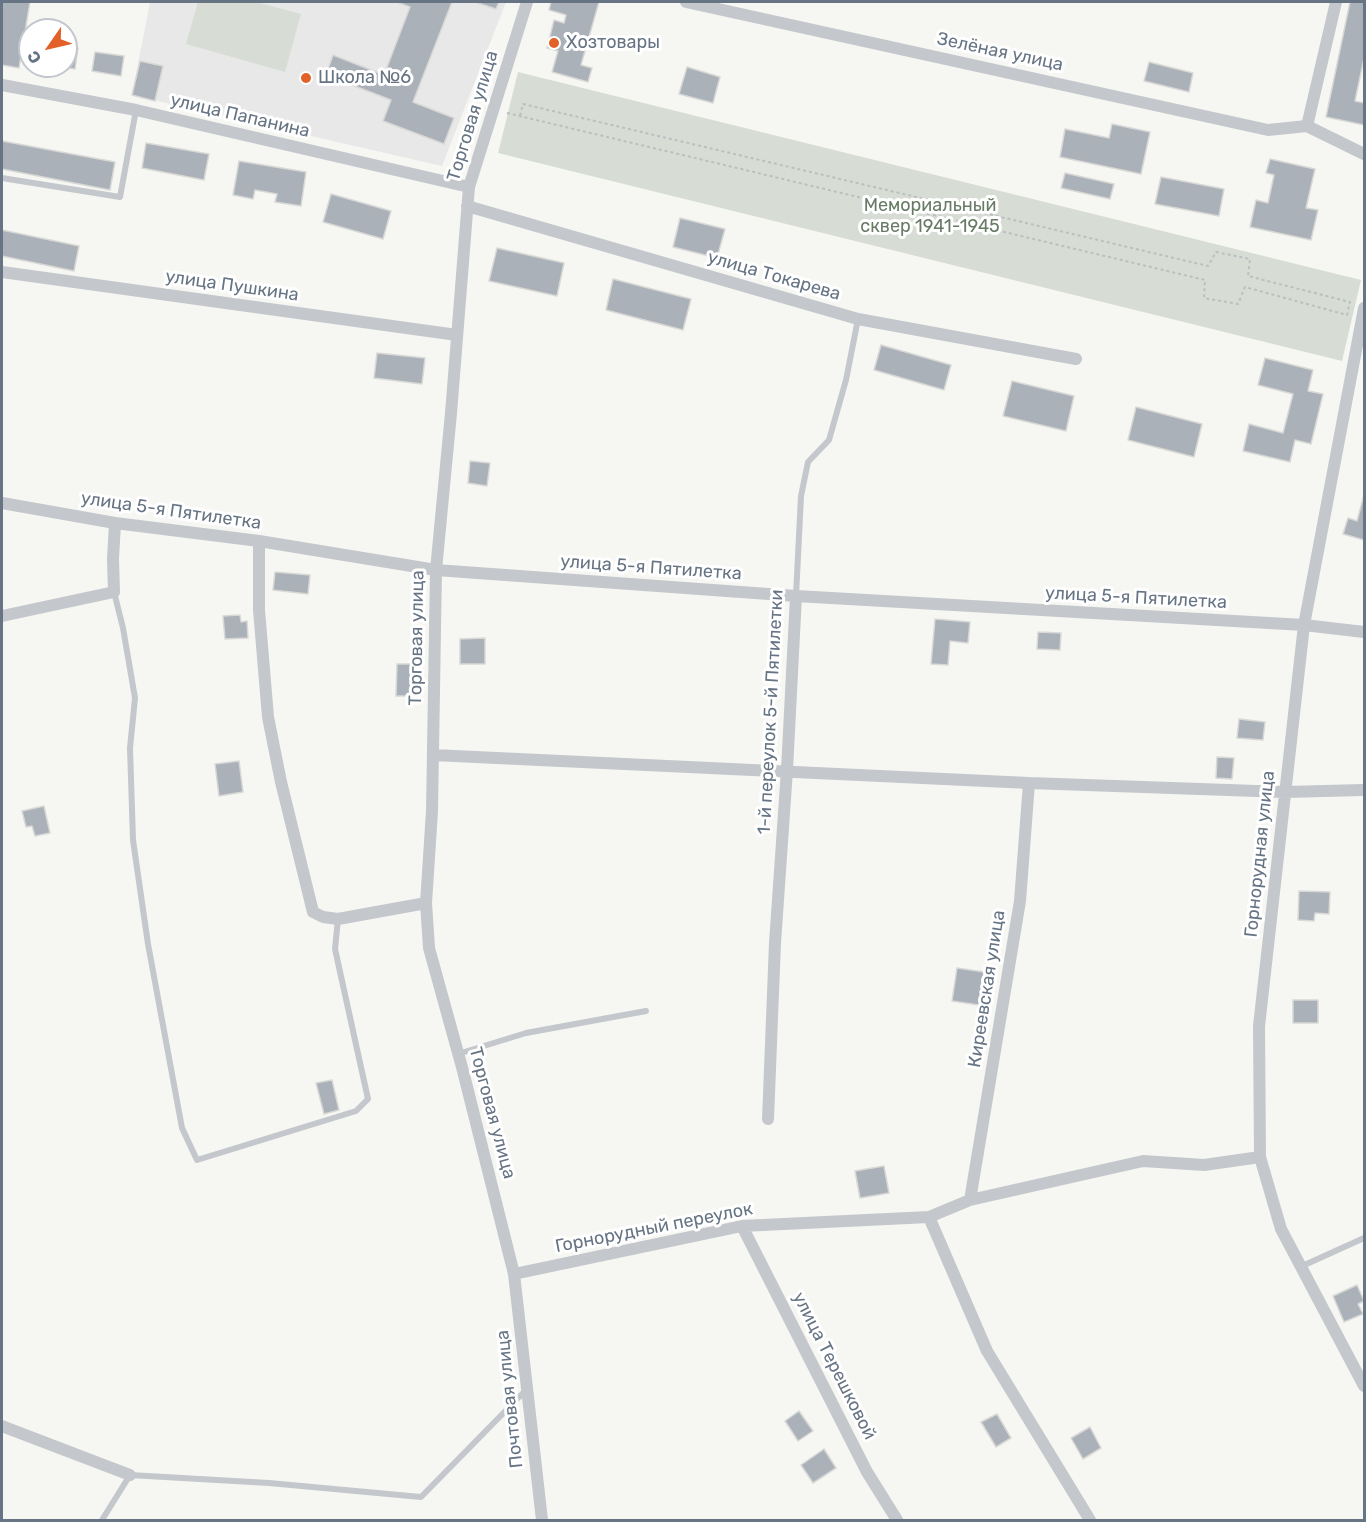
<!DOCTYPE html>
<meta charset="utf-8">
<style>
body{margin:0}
#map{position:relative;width:1366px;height:1522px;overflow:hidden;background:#f6f7f3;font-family:Rubik,sans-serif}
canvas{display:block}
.frame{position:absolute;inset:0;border:3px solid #667484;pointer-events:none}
.north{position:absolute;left:18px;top:18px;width:60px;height:60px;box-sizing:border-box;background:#fff;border:2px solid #c2c7ce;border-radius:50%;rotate:236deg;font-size:16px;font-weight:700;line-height:24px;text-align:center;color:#667484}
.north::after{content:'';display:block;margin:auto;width:21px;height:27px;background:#e16129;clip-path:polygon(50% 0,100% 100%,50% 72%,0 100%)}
</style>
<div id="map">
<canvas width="1366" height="1522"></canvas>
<div class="frame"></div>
<div class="north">С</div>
</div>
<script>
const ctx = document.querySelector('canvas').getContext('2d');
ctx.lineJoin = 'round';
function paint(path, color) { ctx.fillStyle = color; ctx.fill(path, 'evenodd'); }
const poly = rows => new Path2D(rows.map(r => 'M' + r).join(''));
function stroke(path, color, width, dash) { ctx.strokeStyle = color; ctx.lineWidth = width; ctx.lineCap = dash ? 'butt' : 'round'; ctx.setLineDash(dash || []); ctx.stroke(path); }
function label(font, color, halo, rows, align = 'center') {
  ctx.font = font + ' Rubik,sans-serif'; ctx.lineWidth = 6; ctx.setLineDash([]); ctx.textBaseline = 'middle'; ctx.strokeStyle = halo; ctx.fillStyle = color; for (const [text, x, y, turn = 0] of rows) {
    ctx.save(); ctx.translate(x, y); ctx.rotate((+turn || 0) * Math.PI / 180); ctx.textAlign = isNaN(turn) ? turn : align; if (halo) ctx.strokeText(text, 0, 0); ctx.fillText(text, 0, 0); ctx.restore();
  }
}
paint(poly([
 [150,2,506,2,442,166,132,95]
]), '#e7e8e7');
paint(poly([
 [198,2,256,2,301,14,285,72,186,44],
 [518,72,1361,280,1342,361,498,153]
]), '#d7ddd4');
const building = poly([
 [2,2,30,2,19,68,2,65,2,2],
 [397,2,452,2,413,102,454,118,444,144,383,121,391,100,326,75,333,55,384,75,410,7,397,2],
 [475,2,499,2,496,9,475,2],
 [551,2,599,2,581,65,592,68,588,82,552,72,558,51,547,48,554,20,564,23,566,15,549,10,551,2],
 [1350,2,1364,2,1364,58,1355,101,1364,103,1364,125,1326,117,1350,2],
 [66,45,78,48,75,69,56,66,66,66,66,45],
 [95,52,124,56,121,76,92,71,95,52],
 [140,61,163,66,155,101,132,95,140,61],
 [1149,62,1193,73,1189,92,1144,81,1149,62],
 [687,67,720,77,713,103,679,94,687,67],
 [1112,124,1150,132,1141,174,1060,157,1065,129,1109,138,1112,124],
 [2,141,115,162,110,190,2,169,2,141],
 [146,143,209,154,204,180,142,168,146,143],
 [1270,159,1315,169,1306,208,1318,210,1311,240,1250,227,1256,200,1268,203,1274,175,1266,173,1270,159],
 [239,161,306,172,301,206,275,202,277,194,255,190,253,199,233,195,239,161],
 [1065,173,1114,184,1110,199,1061,188,1065,173],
 [1161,177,1224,189,1219,216,1155,204,1161,177],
 [331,194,391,211,383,239,323,222,331,194],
 [680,218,725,229,717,258,673,247,680,218],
 [2,230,79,246,74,271,2,256,2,230],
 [497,248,564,263,557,296,489,281,497,248],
 [613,279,691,299,683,330,606,310,613,279],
 [881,345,951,365,944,390,874,370,881,345],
 [377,353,425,358,422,384,374,378,377,353],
 [1265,358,1313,370,1308,391,1323,394,1311,444,1295,440,1290,462,1243,451,1249,424,1283,433,1293,394,1258,385,1265,358],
 [1012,381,1074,396,1066,431,1003,416,1012,381],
 [1136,407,1202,424,1194,457,1128,440,1136,407],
 [470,461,490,463,487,486,468,483,470,461],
 [1364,495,1364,540,1343,534,1348,518,1357,521,1364,495],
 [275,572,310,575,308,594,273,590,275,572],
 [240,615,241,622,247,621,248,638,225,639,223,616,240,615],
 [935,619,970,622,968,643,950,641,948,665,931,664,935,619],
 [1038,632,1061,633,1060,650,1037,649,1038,632],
 [485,638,485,664,460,664,460,639,485,638],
 [397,664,412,664,411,696,396,696,397,664],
 [1239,719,1265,722,1263,740,1237,738,1239,719],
 [1217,757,1234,758,1232,779,1216,778,1217,757],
 [239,761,243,792,219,796,215,764,239,761],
 [44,806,50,833,35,836,32,826,26,827,22,811,44,806],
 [1299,891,1330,892,1329,914,1315,913,1314,921,1298,920,1299,891],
 [957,968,984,972,979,1005,952,1001,957,968],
 [1293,1000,1318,1000,1318,1023,1293,1023,1293,1000],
 [332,1080,339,1110,324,1114,316,1083,332,1080],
 [884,1166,889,1193,860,1198,855,1171,884,1166],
 [1357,1285,1364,1301,1358,1304,1363,1314,1344,1322,1333,1296,1357,1285],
 [799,1411,813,1431,798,1441,785,1421,799,1411],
 [997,1414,1011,1438,996,1447,981,1422,997,1414],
 [1090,1427,1101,1448,1083,1459,1071,1438,1090,1427],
 [824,1449,836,1468,813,1483,801,1465,824,1449]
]);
paint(building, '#aab1b8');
stroke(building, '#d8d8d6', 1.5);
stroke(poly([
 [507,113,1205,280,1204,298,1238,304,1245,287,1347,315,1350,302,1248,276,1250,259,1216,252,1208,266,523,104,520,116]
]), '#bcbec0', 2, [3, 3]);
stroke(poly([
 [2,178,120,197,136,110],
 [114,592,123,628,135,698,130,748,133,840,148,944,182,1128,197,1160,356,1111,368,1099,335,949,338,919],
 [796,596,801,496,808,462,829,440,846,380,858,319],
 [458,1054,526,1033,646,1011],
 [1300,1267,1364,1238],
 [102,1520,130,1475,269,1483,421,1497,527,1389]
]), '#c4c7cb', 6);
stroke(poly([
 [527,2,469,187,451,413,436,570,432,811,426,903,429,948,463,1071,514,1274,542,1520],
 [686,2,1268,130,1307,126],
 [2,85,136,110,469,187],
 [1307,126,1336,2],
 [1307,126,1364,154],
 [467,206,858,319,1076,359],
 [2,272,457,335],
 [1364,308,1304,625,1259,1026,1260,1157,1281,1229,1364,1386],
 [2,503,115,523,259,541,436,570,796,596,1304,625,1364,632],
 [259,541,259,610,268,717,281,782,313,912,323,917,338,919,426,903],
 [2,616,114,592,113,559,115,523],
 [433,755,1029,783,1285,792,1364,790],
 [768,1119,775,943,787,770,796,596],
 [970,1200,1020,901,1029,783],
 [929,1217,987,1351,1090,1520],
 [742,1226,867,1472,897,1520],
 [514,1274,742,1226,929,1217,970,1200,1143,1161,1204,1165,1260,1157],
 [2,1426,130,1475]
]), '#c4c7cb', 12);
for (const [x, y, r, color] of [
 [554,43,6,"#e16129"],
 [306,78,6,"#e16129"]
]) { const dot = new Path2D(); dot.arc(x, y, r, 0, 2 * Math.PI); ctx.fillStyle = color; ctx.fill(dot); stroke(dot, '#fff', 2); }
label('18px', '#667484', '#fff', [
 ["Хозтовары",566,43],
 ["Школа №6",318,78]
], 'left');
label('18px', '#667484', '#fff', [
 ["Зелёная улица",1000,52,12],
 ["улица Папанина",240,116,13],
 ["Торговая улица",473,116,-73],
 ["улица Токарева",774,276,16],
 ["улица Пушкина",232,286,8],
 ["улица 5-я Пятилетка",171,511,8],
 ["улица 5-я Пятилетка",651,568,4],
 ["улица 5-я Пятилетка",1136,598,3],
 ["Торговая улица",417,638,-89],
 ["1-й переулок 5-й Пятилетки",771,712,-87],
 ["Горнорудная улица",1260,854,-84],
 ["Киреевская улица",987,989,-81],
 ["Торговая улица",492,1113,75],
 ["Горнорудный переулок",654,1228,-11],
 ["улица Терешковой",834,1366,63],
 ["Почтовая улица",510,1399,-96]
]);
label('18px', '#687b65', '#fff', [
 ["Мемориальный",930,206],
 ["сквер 1941-1945",930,227]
]);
</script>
